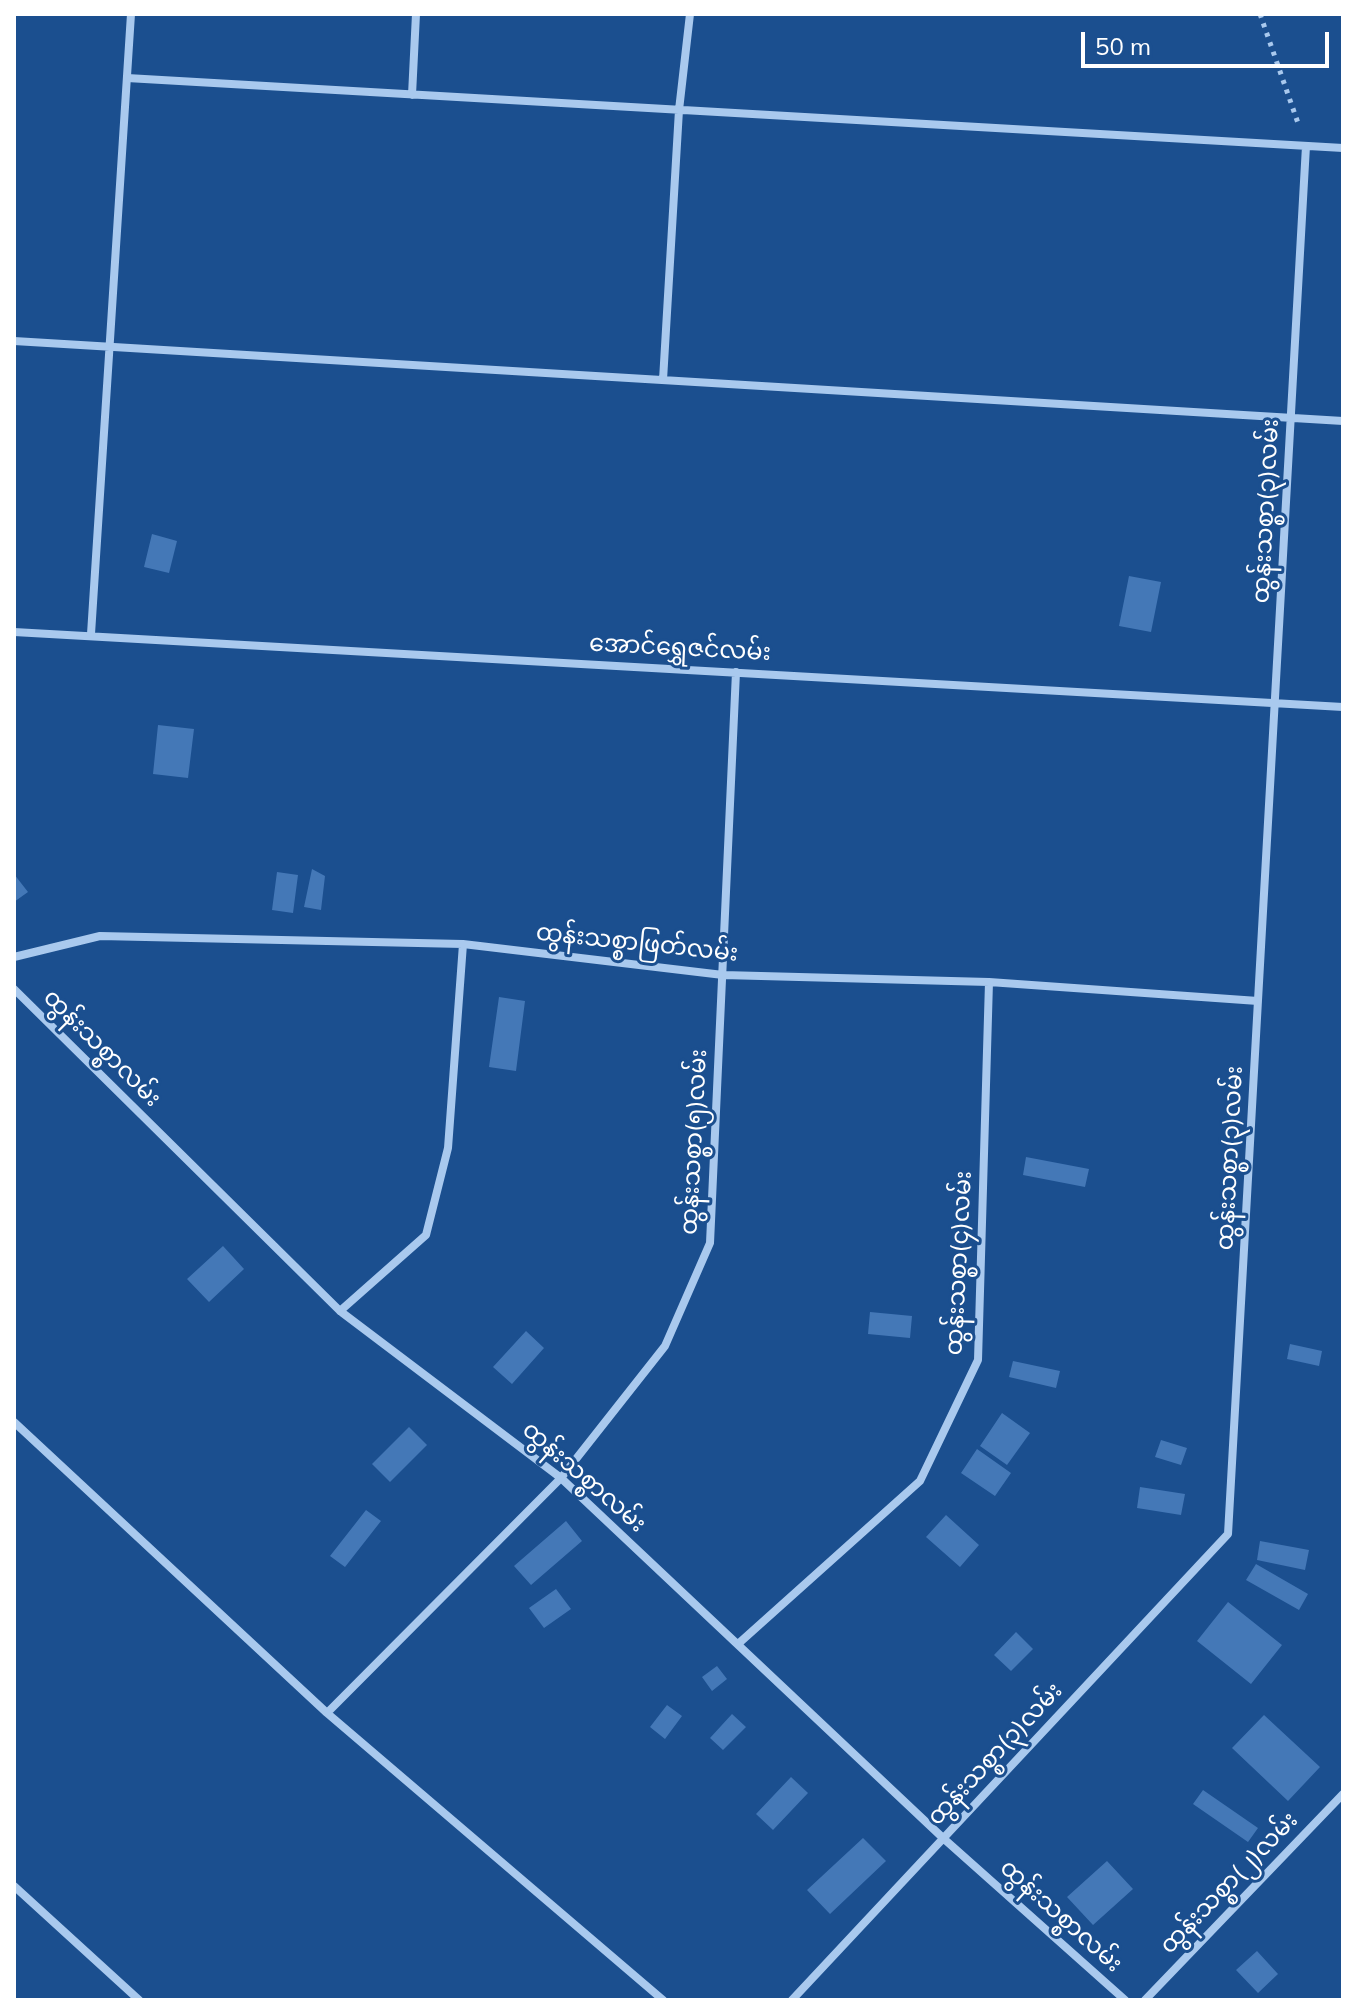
<!DOCTYPE html>
<meta charset="utf-8">
<style>
body{margin:0}
#map{position:relative;width:1357px;height:2014px;overflow:hidden;background:#1b4f8f;font-family:Mulish,sans-serif}
canvas{display:block}
.frame{position:absolute;inset:0;border:16px solid #fff;pointer-events:none}
.scale{position:absolute;left:1081px;top:32px;width:248px;height:36px;box-sizing:border-box;border:4px solid #fff;border-top:0;padding-left:10px;font-size:24px;line-height:28px;white-space:nowrap;color:#fff;-webkit-text-stroke:6px #1b4f8f;paint-order:stroke}
</style>
<div id="map">
<canvas width="1357" height="2014"></canvas>
<div class="frame"></div>
<div class="scale">50 m</div>
</div>
<script>
const ctx = document.querySelector('canvas').getContext('2d');
ctx.lineJoin = 'round';
function paint(path, color) { ctx.fillStyle = color; ctx.fill(path, 'evenodd'); }
const poly = rows => new Path2D(rows.map(r => 'M' + r).join(''));
function stroke(path, color, width, dash) { ctx.strokeStyle = color; ctx.lineWidth = width; ctx.lineCap = dash ? 'butt' : 'round'; ctx.setLineDash(dash || []); ctx.stroke(path); }
function label(font, color, halo, rows, align = 'center') {
  ctx.font = font + ' Mulish,"Noto Sans Myanmar",sans-serif'; ctx.lineWidth = 6; ctx.setLineDash([]); ctx.textBaseline = 'middle'; ctx.strokeStyle = halo; ctx.fillStyle = color; for (const [text, x, y, turn = 0] of rows) {
    ctx.save(); ctx.translate(x, y); ctx.rotate((+turn || 0) * Math.PI / 180); ctx.textAlign = isNaN(turn) ? turn : align; if (halo) ctx.strokeText(text, 0, 0); ctx.fillText(text, 0, 0); ctx.restore();
  }
}
paint(poly([
 [152,534,177,541,169,573,144,567],
 [1129,576,1161,582,1151,632,1119,626],
 [158,725,194,729,188,778,153,774],
 [312,869,325,876,321,910,304,907],
 [277,872,298,875,293,913,272,910],
 [14,874,28,892,14,902],
 [499,997,525,1001,516,1071,489,1067],
 [1026,1157,1089,1169,1085,1187,1023,1175],
 [223,1246,244,1269,209,1302,187,1279],
 [870,1312,912,1316,910,1338,868,1334],
 [526,1331,544,1348,512,1384,493,1367],
 [1290,1344,1322,1351,1319,1366,1287,1359],
 [1013,1361,1060,1371,1056,1388,1009,1377],
 [1002,1413,1030,1433,1007,1465,980,1446],
 [409,1427,427,1445,390,1482,372,1464],
 [1161,1440,1187,1448,1181,1465,1155,1457],
 [977,1449,1011,1473,995,1496,961,1473],
 [1140,1487,1185,1494,1181,1515,1137,1508],
 [366,1510,381,1521,345,1567,330,1556],
 [946,1515,979,1545,960,1567,926,1537],
 [566,1521,582,1541,531,1585,514,1566],
 [1260,1541,1309,1550,1305,1570,1257,1560],
 [1256,1564,1308,1594,1299,1610,1246,1580],
 [556,1589,571,1609,544,1628,529,1608],
 [1228,1602,1282,1645,1251,1684,1197,1641],
 [1016,1632,1033,1649,1011,1671,994,1655],
 [717,1666,727,1679,712,1691,702,1677],
 [667,1705,682,1716,665,1739,650,1727],
 [732,1714,746,1727,723,1750,710,1738],
 [1264,1715,1320,1767,1288,1801,1232,1748],
 [791,1777,808,1793,773,1830,756,1814],
 [1203,1790,1258,1828,1248,1842,1193,1804],
 [863,1838,886,1861,830,1914,807,1890],
 [1107,1861,1133,1889,1093,1925,1067,1897],
 [1257,1951,1278,1974,1258,1993,1236,1970]
]), '#4478b7');
stroke(poly([
 [1260,14,1299,126]
]), '#a9c9ee', 5, [4, 6]);
stroke(poly([
 [127,78,1343,148],
 [412,95,416,14],
 [14,341,1343,421],
 [663,380,679,110,690,14],
 [14,632,1343,707],
 [91,634,131,14],
 [14,957,100,936,463,944,723,975,989,982,1258,1001],
 [14,989,340,1311,561,1478,943,1838,1125,2000],
 [340,1311,426,1235,448,1148,463,944],
 [14,1422,327,1713,663,2000],
 [738,1644,920,1481,978,1360,989,982],
 [327,1713,561,1478,665,1346,710,1243,736,672],
 [14,1886,139,2000],
 [792,2000,1228,1534,1306,146],
 [1145,2000,1343,1794]
]), '#a9c9ee', 8);
label('24px', '#fff', '#1b4f8f', [
 ["ထွန်းသစ္စာ(၃)လမ်း",1266,511,-87],
 ["အောင်ရွှေဇင်လမ်း",680,648,3],
 ["ထွန်းသစ္စာဖြတ်လမ်း",637,943,6],
 ["ထွန်းသစ္စာလမ်း",102,1048,45],
 ["ထွန်းသစ္စာ(၅)လမ်း",694,1142,-87],
 ["ထွန်းသစ္စာ(၃)လမ်း",1230,1158,-87],
 ["ထွန်းသစ္စာ(၄)လမ်း",959,1263,-87],
 ["ထွန်းသစ္စာလမ်း",584,1477,41],
 ["ထွန်းသစ္စာ(၃)လမ်း",995,1754,-47],
 ["ထွန်းသစ္စာ(၂)လမ်း",1229,1883,-46],
 ["ထွန်းသစ္စာလမ်း",1061,1916,42]
]);
</script>
